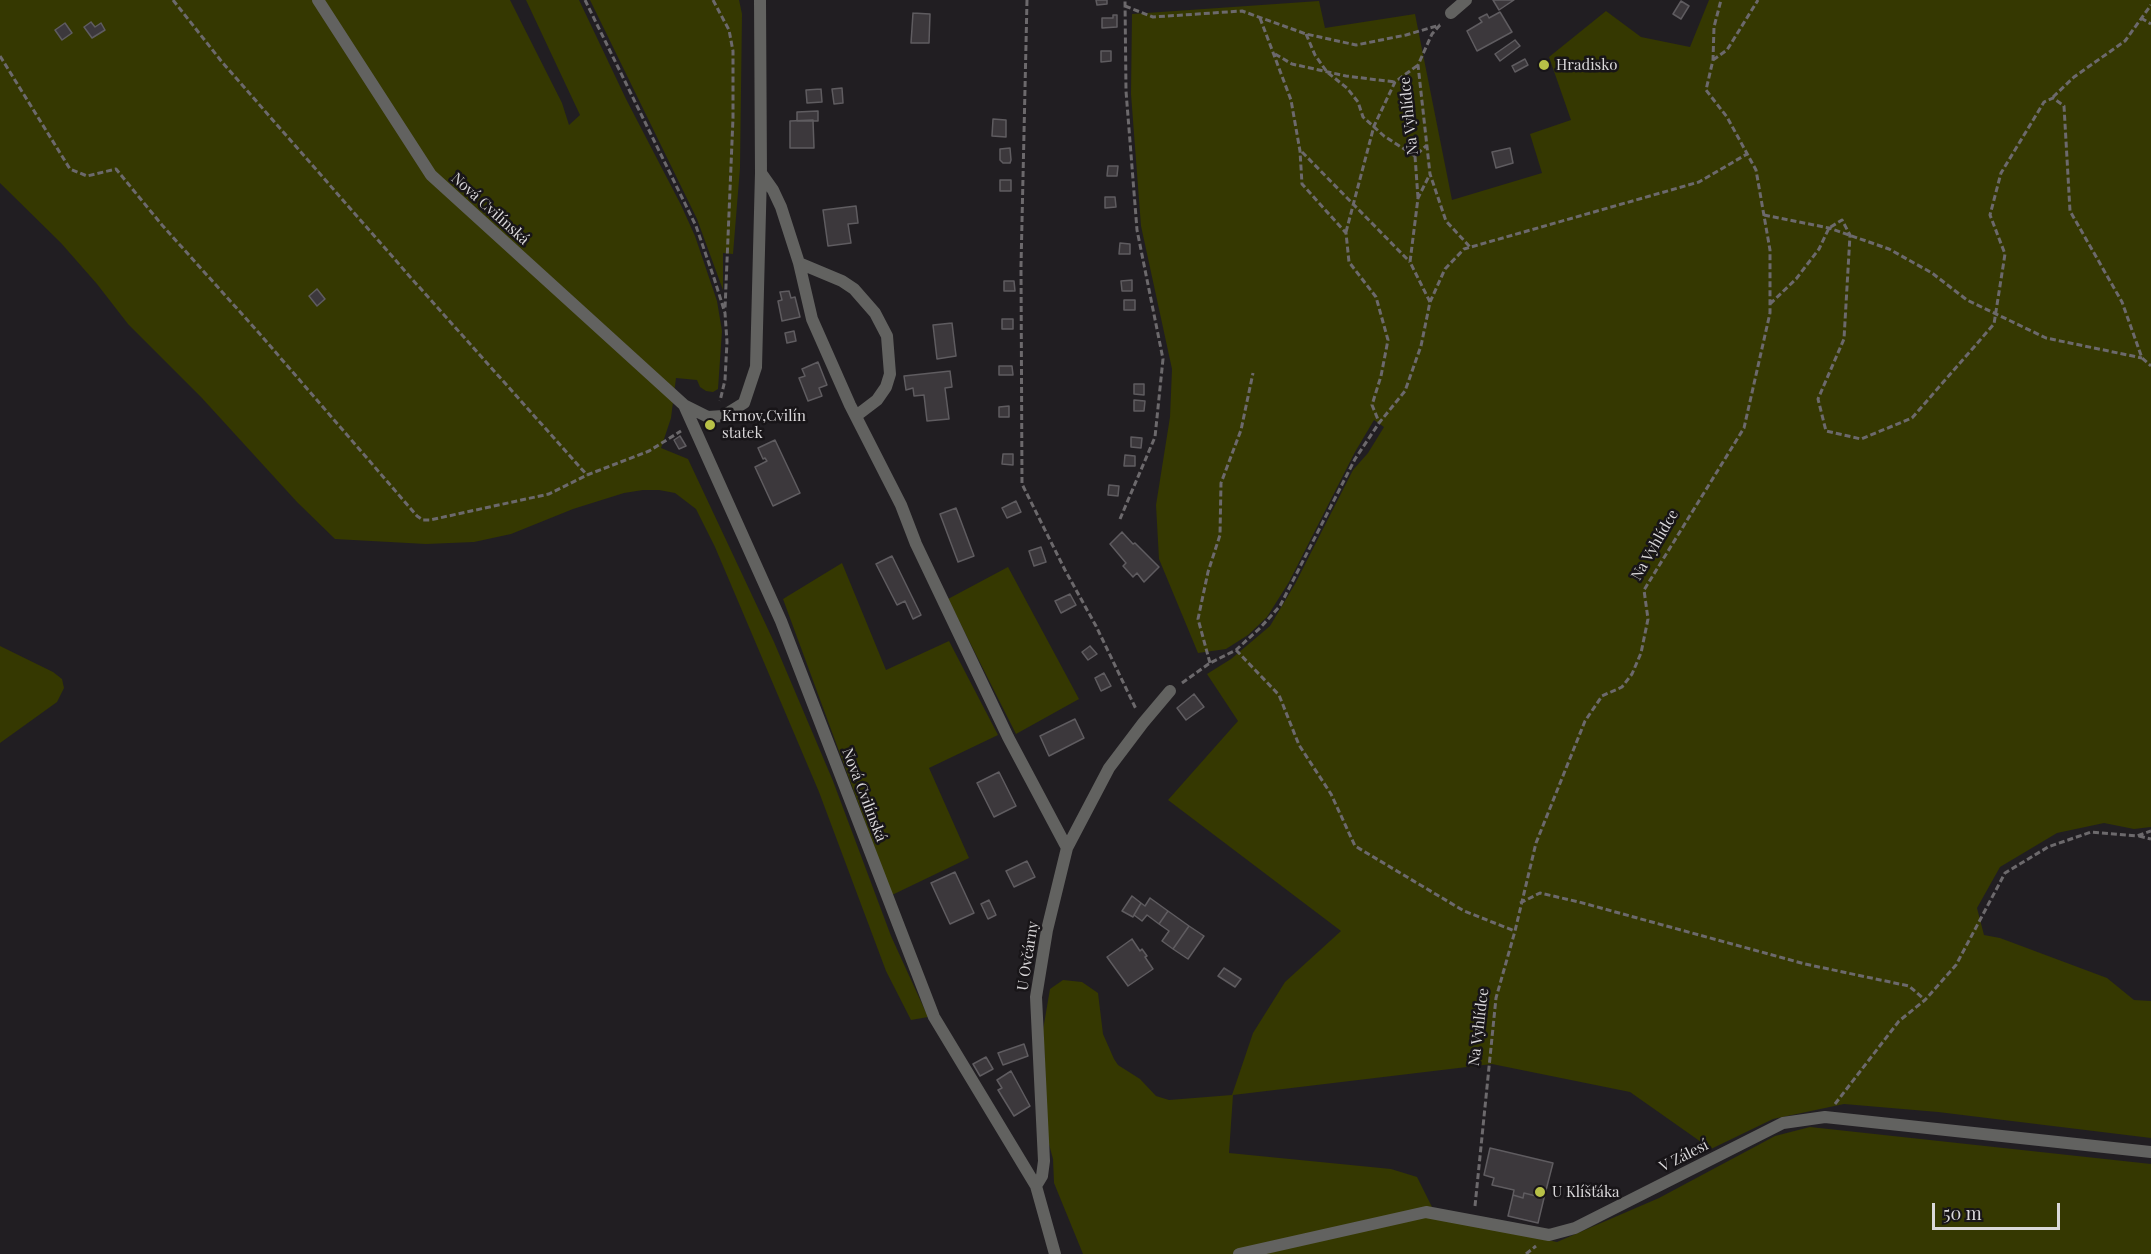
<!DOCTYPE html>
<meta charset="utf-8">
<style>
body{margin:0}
#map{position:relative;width:2151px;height:1254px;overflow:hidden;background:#211e22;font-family:"Playfair Display",serif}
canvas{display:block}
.scale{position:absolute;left:1932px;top:1203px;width:128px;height:27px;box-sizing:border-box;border:3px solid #dad8da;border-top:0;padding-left:8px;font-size:18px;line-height:21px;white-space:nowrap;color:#dad8da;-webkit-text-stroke:4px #181518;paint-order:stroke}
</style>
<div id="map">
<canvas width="2151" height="1254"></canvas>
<div class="scale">50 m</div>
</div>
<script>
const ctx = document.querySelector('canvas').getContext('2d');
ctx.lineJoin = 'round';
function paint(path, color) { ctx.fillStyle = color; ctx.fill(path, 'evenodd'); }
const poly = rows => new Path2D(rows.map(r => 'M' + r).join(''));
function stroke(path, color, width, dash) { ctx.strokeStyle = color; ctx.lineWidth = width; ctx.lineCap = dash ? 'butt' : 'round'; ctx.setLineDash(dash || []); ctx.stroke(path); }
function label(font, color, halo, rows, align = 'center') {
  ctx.font = font + ' "Playfair Display",serif'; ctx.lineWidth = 5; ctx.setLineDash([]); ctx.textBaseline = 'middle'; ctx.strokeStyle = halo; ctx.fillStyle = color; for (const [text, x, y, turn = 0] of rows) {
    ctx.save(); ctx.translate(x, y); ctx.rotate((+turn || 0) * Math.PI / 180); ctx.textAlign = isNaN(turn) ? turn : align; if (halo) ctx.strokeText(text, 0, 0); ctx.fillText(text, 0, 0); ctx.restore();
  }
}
paint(poly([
 [0,0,510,0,562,103,569,125,580,115,526,0,579,0,626,99,681,205,695,236,717,301,722,331,718,389,713,392,706,391,700,387,697,380,676,378,671,418,661,448,688,459,774,642,833,781,891,936,928,1017,911,1020,886,971,819,792,715,547,696,509,675,493,659,490,643,490,624,493,573,509,511,534,474,542,426,544,335,539,297,502,201,397,128,324,97,284,61,243,0,183],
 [590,0,739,0,742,14,740,168,733,254,723,253,723,290,697,219],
 [1709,0,2151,0,2151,827,2134,829,2104,823,2057,833,2000,867,1977,908,1984,935,2000,938,2107,978,2134,1000,2151,1001,2151,1138,1938,1112,1844,1104,1773,1119,1711,1149,1630,1092,1492,1064,1233,1095,1229,1153,1391,1169,1417,1177,1437,1217,1557,1242,1659,1198,1775,1136,1810,1127,2151,1164,2151,1254,1083,1254,1054,1183,1053,1159,1046,1133,1045,1064,1043,1030,1050,989,1063,980,1082,982,1098,993,1103,1034,1114,1059,1118,1065,1140,1079,1156,1096,1169,1100,1232,1095,1253,1033,1285,982,1341,931,1168,800,1238,721,1207,674,1231,659,1270,626,1295,584,1353,470,1368,453,1384,427,1374,420,1355,452,1289,582,1267,617,1248,635,1226,649,1198,653,1159,559,1156,505,1170,417,1172,369,1141,226,1131,94,1132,14,1319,1,1325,28,1415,14,1452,200,1542,173,1530,134,1571,120,1549,57,1606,11,1641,37,1690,47],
 [842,563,886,670,949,641,998,735,929,768,969,858,892,895,783,599],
 [1008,567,1079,699,1016,734,948,599],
 [0,646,53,672,62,679,64,688,57,702,0,743]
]), '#353801');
const building = poly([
 [1096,0,1107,0,1107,4,1097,5,1096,0],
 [1493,0,1514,0,1499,10,1493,0],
 [1681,1,1689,6,1681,19,1673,14,1681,1],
 [1500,12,1512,32,1477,51,1467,31,1482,22,1479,18,1487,14,1489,18,1500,12],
 [913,13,930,14,929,43,911,43,913,13],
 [1113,15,1117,15,1117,27,1102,28,1102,18,1113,18,1113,15],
 [91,22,95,27,101,23,105,30,92,38,84,27,91,22],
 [65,23,72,33,62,40,55,30,65,23],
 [1515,40,1520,46,1500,61,1495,54,1515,40],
 [1101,51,1111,51,1111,61,1101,62,1101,51],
 [1525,59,1528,65,1515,72,1512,66,1525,59],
 [842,88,843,103,834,104,832,89,842,88],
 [821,89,822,102,807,103,806,90,821,89],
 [818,111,818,121,797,121,797,112,818,111],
 [993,119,1006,120,1006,137,992,136,993,119],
 [813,120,814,148,790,148,790,121,813,120],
 [1010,148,1011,160,1010,163,1003,163,1000,160,1000,149,1010,148],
 [1510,148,1513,163,1496,168,1492,152,1510,148],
 [1108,166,1118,166,1117,176,1107,176,1108,166],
 [1000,180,1011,180,1011,191,1000,191,1000,180],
 [1105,197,1115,197,1116,207,1105,208,1105,197],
 [856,206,858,223,848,224,851,243,828,246,823,210,856,206],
 [1120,243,1130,244,1130,254,1119,254,1120,243],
 [1132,280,1132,291,1122,291,1121,281,1132,280],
 [1004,281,1014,281,1015,291,1004,291,1004,281],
 [317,289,325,299,317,306,309,296,317,289],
 [789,291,791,298,795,297,800,317,782,321,778,301,782,300,780,292,789,291],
 [1124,300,1135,300,1135,310,1124,310,1124,300],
 [1002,319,1013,319,1013,329,1002,329,1002,319],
 [952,323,956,356,937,359,933,325,952,323],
 [794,331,796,341,787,343,785,333,794,331],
 [818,362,827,385,819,388,822,396,808,401,799,378,805,376,802,369,818,362],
 [999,366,1012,366,1013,375,999,375,999,366],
 [950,371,952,387,945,388,949,419,927,421,924,395,914,396,913,388,906,390,904,376,950,371],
 [1134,384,1144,384,1144,395,1134,394,1134,384],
 [1134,400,1145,401,1144,411,1134,411,1134,400],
 [1009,406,1009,417,999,417,999,407,1009,406],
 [680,436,686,446,679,449,674,440,680,436],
 [1131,437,1142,438,1141,448,1131,447,1131,437],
 [775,440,800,493,773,506,755,467,767,461,765,458,763,459,758,448,775,440],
 [1003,454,1013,454,1013,465,1002,464,1003,454],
 [1125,455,1135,456,1135,466,1124,466,1125,455],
 [1109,485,1119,486,1118,496,1108,495,1109,485],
 [1016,501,1021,512,1007,518,1002,508,1016,501],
 [956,508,974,556,958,562,940,514,956,508],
 [1122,532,1133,544,1135,543,1159,567,1144,582,1137,573,1133,577,1123,566,1126,563,1110,544,1122,532],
 [1041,547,1046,562,1034,566,1029,551,1041,547],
 [892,556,921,615,913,619,905,601,897,605,876,564,892,556],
 [1070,594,1076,605,1061,613,1055,601,1070,594],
 [1090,646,1097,654,1088,660,1082,652,1090,646],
 [1104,673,1111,686,1101,691,1095,678,1104,673],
 [1194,694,1204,707,1186,720,1177,708,1194,694],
 [1075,719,1084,738,1049,756,1040,736,1075,719],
 [999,772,1016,806,994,817,977,783,999,772],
 [1027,861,1035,877,1014,887,1006,871,1027,861],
 [955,872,974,913,950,924,931,883,955,872],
 [1132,896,1141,903,1133,917,1122,911,1132,896],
 [1150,898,1168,911,1159,924,1147,915,1142,921,1134,915,1141,903,1145,906,1150,898],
 [989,900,996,915,988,919,981,904,989,900],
 [1168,911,1189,926,1173,949,1162,941,1169,931,1159,924,1168,911],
 [1189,926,1204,936,1188,959,1173,949,1189,926],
 [1132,939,1140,951,1142,949,1147,956,1145,957,1153,969,1128,986,1107,957,1132,939],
 [1224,968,1241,979,1235,987,1218,976,1224,968],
 [1024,1044,1028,1056,1003,1065,998,1053,1024,1044],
 [986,1057,993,1069,980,1076,973,1064,986,1057],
 [1011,1071,1030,1106,1014,1116,998,1090,1002,1088,997,1080,1011,1071],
 [1490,1148,1553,1163,1544,1198,1524,1193,1523,1198,1513,1195,1514,1190,1492,1185,1494,1178,1484,1175,1490,1148],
 [1524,1193,1544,1198,1538,1223,1508,1216,1513,1195,1523,1198,1524,1193]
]);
paint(building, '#3c383c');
stroke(building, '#5f5c60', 1.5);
stroke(poly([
 [173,0,222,62,412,279,587,475],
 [585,0,696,226,714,278,725,313,727,342,725,380,720,401],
 [713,0,729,30,733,51,733,118,725,309],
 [1027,0,1021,266,1022,484,1065,570,1096,626,1136,709],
 [1125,6,1153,17,1242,11,1306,34,1356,45,1406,35,1440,25],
 [1260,18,1291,100,1300,151,1302,184,1346,233,1349,262,1376,297,1388,340,1381,376,1372,405,1379,422],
 [2141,18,2151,24],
 [1440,25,1432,34,1418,65,1430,174,1446,221,1470,247],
 [1306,34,1315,55,1327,72,1347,88,1358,102,1363,117,1384,136,1415,156],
 [1275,54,1292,64,1346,76,1395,82],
 [0,56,70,169,87,176,116,169,162,225,259,333,417,516,423,520,430,520,549,494,587,475,649,451,681,431],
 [1713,60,1727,50,1758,0],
 [2053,97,2074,77,2125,41,2151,5],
 [1302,152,1410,262],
 [1418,198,1415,156,1427,145],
 [1764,215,1829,228,1889,249,1932,273,1967,300,2046,338,2142,358],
 [1346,232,1374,126,1395,82,1418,65],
 [1430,302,1410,262,1418,198,1430,174],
 [1770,304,1796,279,1819,249,1829,228,1842,220,1850,235,1844,339,1818,399,1826,431,1861,439,1912,418,1994,324,2005,254,1990,215,2001,173,2044,102,2053,98,2064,106,2070,211,2122,302,2142,358,2151,366],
 [1120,519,1155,437,1163,359,1137,230,1126,91,1125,0],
 [1236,650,1279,695,1299,745,1331,794,1355,846,1464,911,1515,931],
 [1210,663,1198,619,1208,572,1220,535,1221,483,1241,430,1253,373],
 [1182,683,1210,663,1236,650,1260,628,1280,606,1355,459,1379,423,1405,391,1421,346,1430,302,1445,269,1464,249,1699,182,1747,154],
 [2139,836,2151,839],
 [1520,903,1540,893,1579,902,1805,964,1909,986,1925,1000],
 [1835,1104,1899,1021,1925,1000,1956,965,2005,873,2048,847,2091,832,2137,836,2151,831],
 [1475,1206,1496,998,1515,931,1536,843,1585,721,1602,696,1622,687,1632,674,1641,653,1648,619,1644,590,1744,428,1770,313,1770,250,1756,170,1727,117,1706,90,1713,60,1714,27,1721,0],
 [1526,1254,1536,1246]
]), '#6c696c', 3, [6, 3]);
stroke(poly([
 [318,0,431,175,684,405,708,417,723,416,744,403,756,367,761,173,760,0],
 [1451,13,1466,0],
 [761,173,773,190,781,207,799,263,812,319,850,405,901,505,916,544,1008,737,1067,848],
 [799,263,842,281,854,289,875,313,887,336,890,374,886,387,877,400,856,416],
 [684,405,781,621,934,1017,1036,1186,1055,1254],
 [1036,1186,1042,1176,1044,1161,1036,997,1047,930,1067,848,1109,768,1143,723,1170,691],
 [1239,1254,1426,1212,1549,1235,1575,1228,1783,1123,1825,1117,2151,1152]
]), '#626260', 12);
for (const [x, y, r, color] of [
 [1544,65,6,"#b8c147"],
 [710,425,6,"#b8c147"],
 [1540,1192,6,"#b8c147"]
]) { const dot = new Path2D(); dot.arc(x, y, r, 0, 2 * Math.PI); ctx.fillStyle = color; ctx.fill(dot); stroke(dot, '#181518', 2); }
label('15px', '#dad8da', '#181518', [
 ["Hradisko",1556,65],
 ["Krnov,Cvilín",722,416],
 ["statek",722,433],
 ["U Klíšťáka",1552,1192]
], 'left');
label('15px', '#dad8da', '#181518', [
 ["Na Vyhlídce",1409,116,-96],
 ["Nová Cvilínská",490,209,42],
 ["Na Vyhlídce",1655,545,-60],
 ["Nová Cvilínská",864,795,69],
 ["U Ovčárny",1028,956,-81],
 ["Na Vyhlídce",1479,1027,-83],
 ["V Zálesí",1684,1156,-27]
]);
</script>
